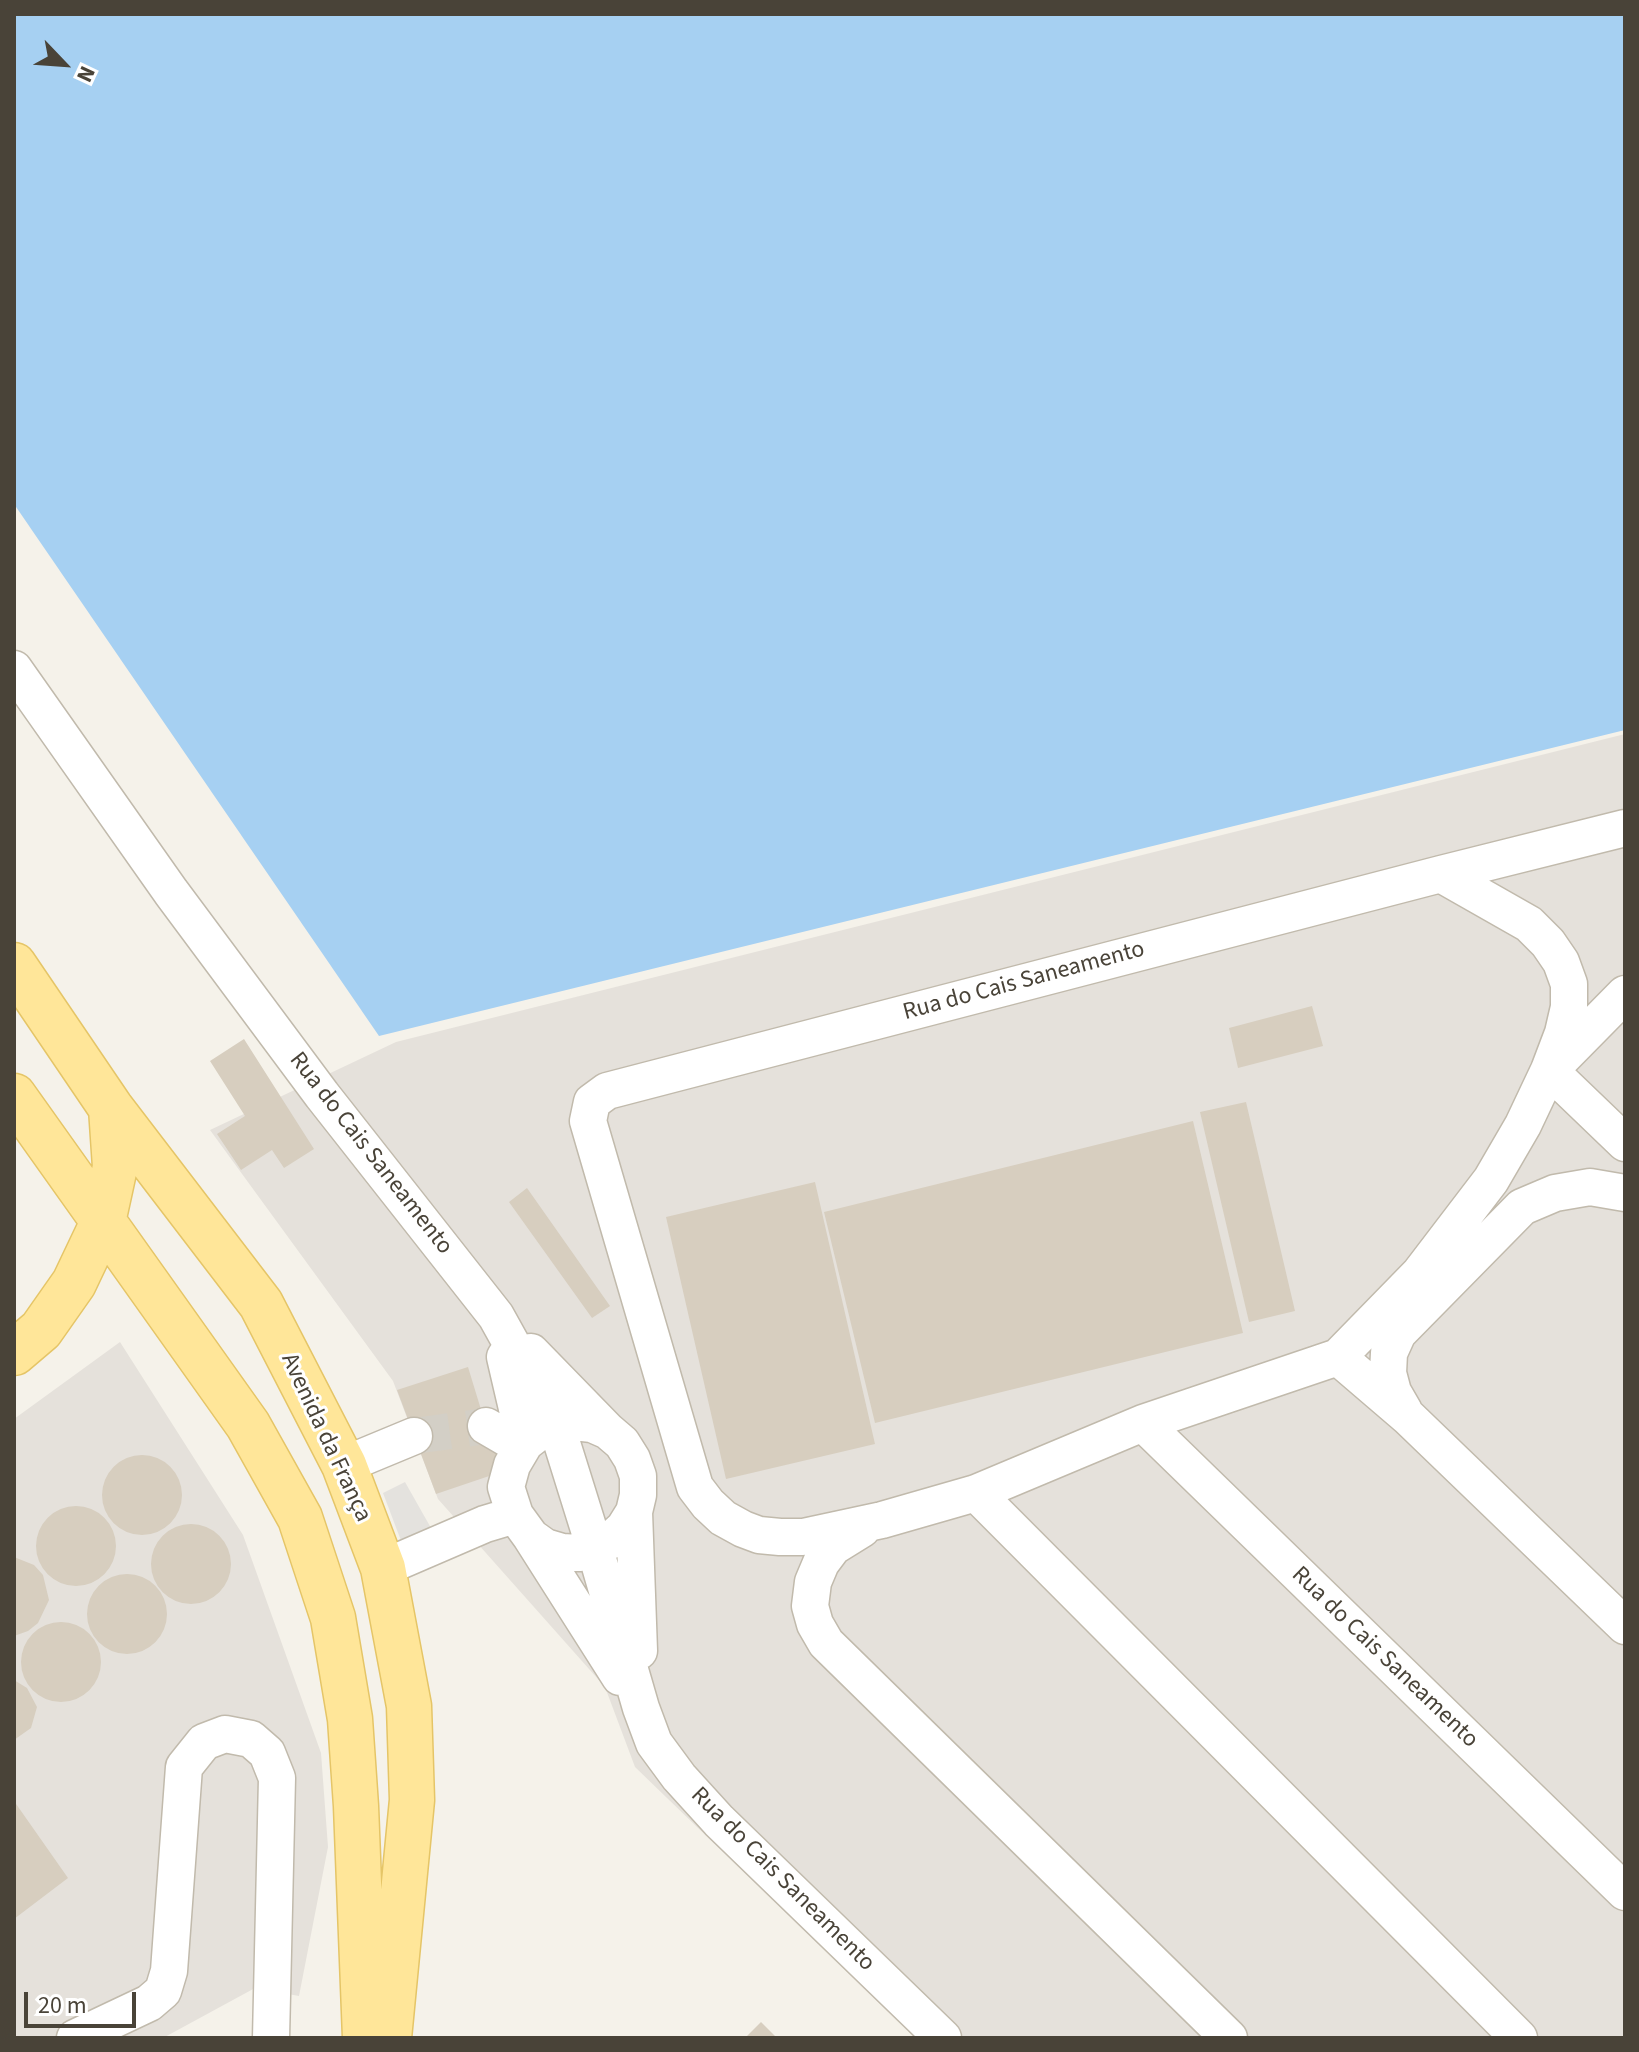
<!DOCTYPE html>
<meta charset="utf-8">
<style>
body{margin:0}
#map{position:relative;width:1639px;height:2052px;overflow:hidden;background:#f5f2ea;font-family:"Source Sans 3",sans-serif}
canvas{display:block}
.frame{position:absolute;inset:0;border:16px solid #494338;pointer-events:none}
.north{position:absolute;left:24px;top:24px;width:80px;height:80px;-webkit-text-stroke:6px #fff;paint-order:stroke;rotate:115deg;font-size:22px;font-weight:700;line-height:32px;text-align:center;color:#494338}
.north::after{content:'';display:block;margin:auto;width:28px;height:36px;background:#494338;clip-path:polygon(50% 0,100% 100%,50% 72%,0 100%)}
.scale{position:absolute;left:24px;top:1992px;width:112px;height:36px;box-sizing:border-box;border:4px solid #494338;border-top:0;padding-left:10px;font-size:24px;line-height:28px;white-space:nowrap;color:#494338;-webkit-text-stroke:6px #fff;paint-order:stroke}
</style>
<div id="map">
<canvas width="1639" height="2052"></canvas>
<div class="frame"></div>
<div class="north">N</div>
<div class="scale">20 m</div>
</div>
<script>
const ctx = document.querySelector('canvas').getContext('2d');
ctx.lineJoin = 'round';
function paint(path, color) { ctx.fillStyle = color; ctx.fill(path, 'evenodd'); }
const poly = rows => new Path2D(rows.map(r => 'M' + r).join(''));
function stroke(path, color, width, dash) { ctx.strokeStyle = color; ctx.lineWidth = width; ctx.lineCap = dash ? 'butt' : 'round'; ctx.setLineDash(dash || []); ctx.stroke(path); }
function label(font, color, halo, rows, align = 'center') {
  ctx.font = font + ' "Source Sans 3",sans-serif'; ctx.lineWidth = 6; ctx.setLineDash([]); ctx.textBaseline = 'middle'; ctx.strokeStyle = halo; ctx.fillStyle = color; for (const [text, x, y, turn = 0] of rows) {
    ctx.save(); ctx.translate(x, y); ctx.rotate((+turn || 0) * Math.PI / 180); ctx.textAlign = isNaN(turn) ? turn : align; if (halo) ctx.strokeText(text, 0, 0); ctx.fillText(text, 0, 0); ctx.restore();
  }
}
paint(poly([
 [1625,734,1625,2038,915,2038,635,1767,605,1687,438,1499,393,1381,210,1130,396,1042],
 [120,1342,243,1535,321,1753,328,1847,299,1996,255,1988,163,2038,14,2038,14,1419]
]), '#e5e1db');
paint(poly([
 [405,1482,431,1528,403,1546,383,1493]
]), '#e4e2de');
paint(poly([
 [14,14,1625,14,1625,730,379,1036,14,504]
]), '#a6d0f2');
paint(poly([
 [1312,1006,1323,1046,1238,1068,1229,1028],
 [244,1039,314,1149,284,1168,272,1150,241,1170,217,1134,245,1116,210,1061],
 [1246,1102,1295,1311,1249,1322,1200,1112],
 [1193,1121,1243,1333,875,1423,824,1212],
 [815,1182,875,1444,726,1479,666,1217],
 [527,1188,610,1306,592,1318,509,1202],
 [468,1367,486,1426,504,1471,436,1494,397,1390],
 '102 1495a40 40 0 1 1 80 0a40 40 0 1 1-80 0Z',
 '36 1546a40 40 0 1 1 80 0a40 40 0 1 1-80 0Z',
 '151 1564a40 40 0 1 1 80 0a40 40 0 1 1-80 0Z',
 [14,1557,34,1565,43,1575,49,1600,38,1623,28,1631,14,1636],
 '87 1614a40 40 0 1 1 80 0a40 40 0 1 1-80 0Z',
 '21 1662a40 40 0 1 1 80 0a40 40 0 1 1-80 0Z',
 [14,1680,27,1688,37,1707,31,1728,14,1740],
 [14,1801,68,1878,14,1919],
 [761,2022,777,2038,745,2038]
]), '#d7cebf');
stroke(poly([
 [414,1436,486,1426]
]), '#d3cfc6', 36, [36, 18]);
const minor = poly([
 [14,669,171,892,322,1095,496,1316,556,1424,595,1549,641,1708,654,1743,679,1777,719,1821,943,2038],
 [1441,874,1529,924,1548,943,1561,962,1569,984,1569,1007,1563,1033,1549,1070,1523,1125,1491,1180,1420,1273,1338,1357,1143,1423,976,1493,882,1520,803,1537,780,1537,759,1535,743,1529,723,1518,708,1504,695,1487,588,1121,592,1102,607,1091,1441,874,1625,828],
 [1556,1064,1625,994],
 [1549,1070,1625,1143],
 [531,1352,607,1430],
 [505,1357,525,1443,512,1465,506,1487,515,1515,531,1537,545,1547,562,1552,579,1553,595,1549,611,1540,624,1528,634,1512,638,1495,638,1476,632,1459,622,1443,608,1431,592,1424,574,1422,556,1424,539,1432,525,1443],
 [1338,1357,1408,1417,1625,1626],
 [1404,1411,1393,1392,1388,1373,1389,1353,1398,1333,1522,1207,1555,1193,1590,1187,1625,1193],
 [1143,1423,1625,1892],
 [486,1426,522,1447],
 [344,1465,414,1436],
 [976,1493,1519,2038],
 [634,1512,639,1651],
 [862,1529,833,1547,821,1563,813,1582,810,1606,815,1624,826,1643,1229,2038],
 [531,1537,620,1677],
 [383,1568,485,1524,515,1515],
 [75,2038,149,2003,163,1991,169,1971,184,1767,204,1742,225,1734,251,1739,267,1753,277,1778,271,2038]
]);
const major = poly([
 [14,965,111,1108,261,1304,344,1465,383,1568,409,1706,412,1800,389,2038],
 [14,1096,248,1425,300,1518,333,1618,350,1719,356,1806,365,2038],
 [14,1353,41,1330,74,1283,103,1222,115,1167,111,1108]
]);
stroke(minor, '#c1baac', 39);
stroke(major, '#e5c567', 47);
stroke(minor, '#fff', 36);
stroke(major, '#ffe699', 44);
label('24px', '#494338', '#fff', [
 ["Rua do Cais Saneamento",1024,982,-15],
 ["Rua do Cais Saneamento",370,1154,52],
 ["Avenida da França",325,1438,65],
 ["Rua do Cais Saneamento",1384,1658,44],
 ["Rua do Cais Saneamento",782,1880,45]
]);
</script>
